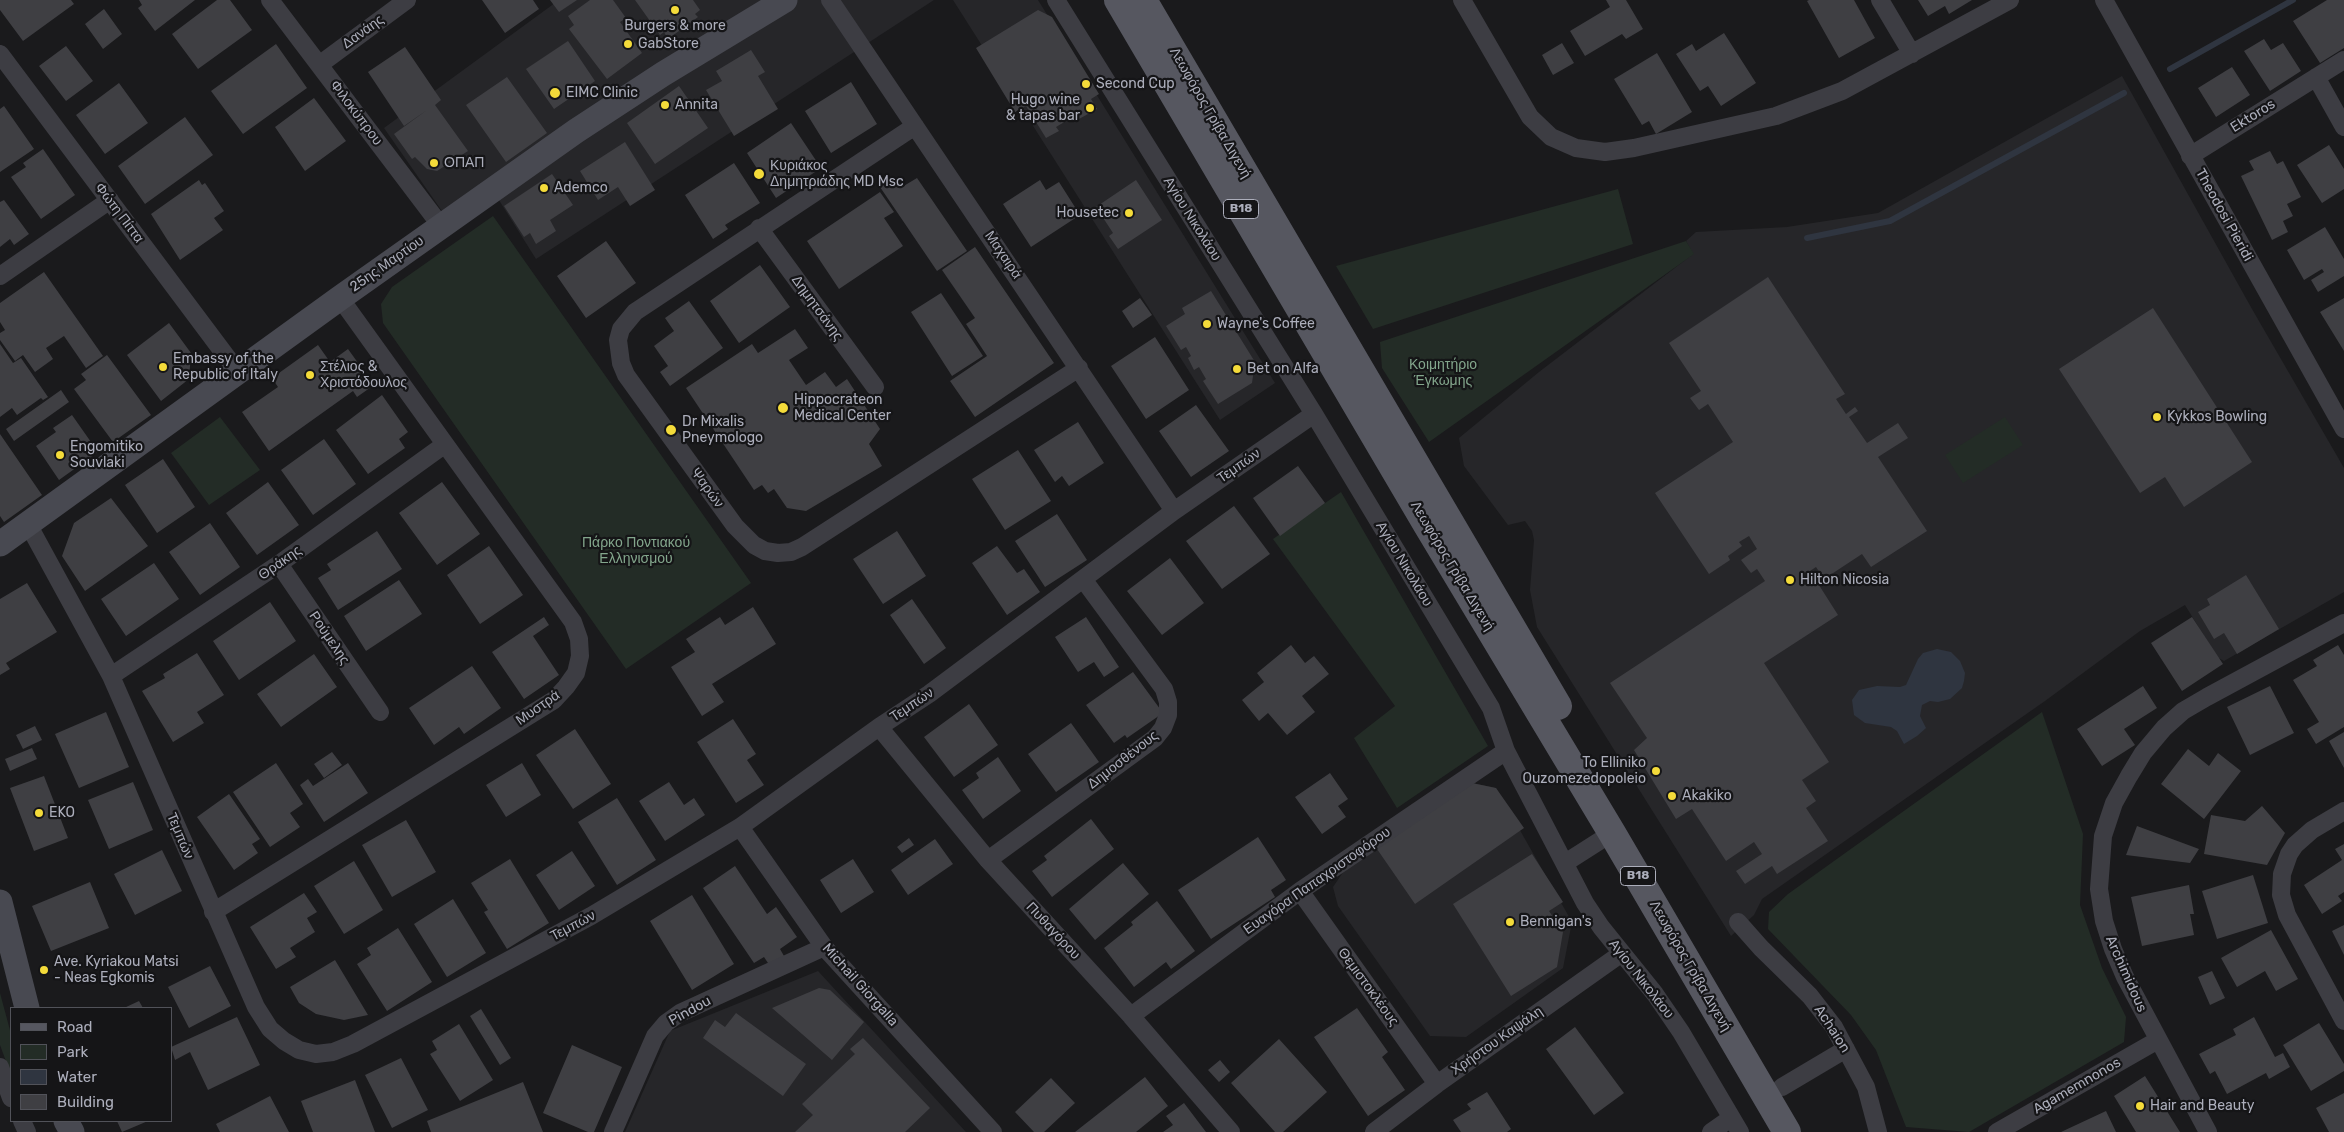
<!DOCTYPE html>
<meta charset="utf-8">
<style>
body{margin:0}
#map{position:relative;width:2344px;height:1132px;overflow:hidden;background:#1a1a1c;font-family:Rubik,sans-serif}
canvas{display:block}
.legend{position:absolute;left:10px;top:1007px;width:162px;height:115px;box-sizing:border-box;background:#151517;border:1px solid #515259;margin:0;padding:6px 9px;list-style:none;font-size:15px;color:#acaebb}
.legend li{display:flex;align-items:center;gap:10px;height:25px}
.legend b{width:25px;border:1px solid #515259}
</style>
<div id="map">
<canvas width="2344" height="1132"></canvas>
<ul class="legend">
<li><b style="height:6px;background:#565760"></b>Road</li>
<li><b style="height:14px;background:#232c26"></b>Park</li>
<li><b style="height:14px;background:#2f3540"></b>Water</li>
<li><b style="height:14px;background:#3f3f43"></b>Building</li>
</ul>
</div>
<script>
const ctx = document.querySelector('canvas').getContext('2d');
ctx.lineJoin = 'round';
function paint(path, color) { ctx.fillStyle = color; ctx.fill(path, 'evenodd'); }
const poly = rows => new Path2D(rows.map(r => 'M' + r).join(''));
function stroke(path, color, width, dash) { ctx.strokeStyle = color; ctx.lineWidth = width; ctx.lineCap = dash ? 'butt' : 'round'; ctx.setLineDash(dash || []); ctx.stroke(path); }
function label(font, color, halo, rows, align = 'center') {
  ctx.font = font + ' Rubik,sans-serif'; ctx.lineWidth = 4.5; ctx.setLineDash([]); ctx.textBaseline = 'middle'; ctx.strokeStyle = halo; ctx.fillStyle = color; for (const [text, x, y, turn = 0] of rows) {
    ctx.save(); ctx.translate(x, y); ctx.rotate((+turn || 0) * Math.PI / 180); ctx.textAlign = isNaN(turn) ? turn : align; if (halo) ctx.strokeText(text, 0, 0); ctx.fillText(text, 0, 0); ctx.restore();
  }
}
paint(poly([
 [559,0,934,0,536,259,497,197,451,224,384,128],
 [953,0,1038,0,1275,383,1220,420],
 [2122,76,2252,309,2344,468,2344,592,2224,661,2217,657,2185,605,2140,631,2045,701,1762,899,1754,915,1731,936,1537,627,1530,590,1534,540,1532,531,1525,521,1508,525,1464,466,1459,438,1539,372,1693,254,1686,241,1696,232,1787,227,1878,213],
 [1472,783,1496,788,1572,922,1563,968,1466,1037,1430,1036,1338,906,1333,887,1346,868],
 [818,971,966,1132,625,1132,670,1031]
]), '#262629');
paint(poly([
 [1618,189,1633,244,1373,329,1336,266],
 [493,216,751,583,626,669,383,323,381,304,392,287],
 [1686,241,1694,254,1429,442,1382,368,1380,342],
 [220,417,260,470,209,505,171,453],
 [2005,417,2023,445,1963,483,1945,455],
 [1341,492,1488,746,1397,808,1354,738,1395,706,1273,539],
 [2042,712,2083,834,2080,905,2102,968,2126,1017,2124,1042,1969,1132,1906,1127,1876,1050,1851,1015,1768,929,1769,912,1788,894],
 [0,993,11,1034,11,1075,0,1045]
]), '#232c26');
paint(poly([
 [1937,649,1951,652,1960,661,1965,673,1964,681,1962,688,1950,699,1938,702,1930,701,1922,705,1920,716,1926,728,1917,736,1904,744,1897,731,1891,727,1865,723,1854,715,1852,700,1859,690,1877,686,1900,687,1906,685,1918,659,1923,653]
]), '#2f3540');
stroke(poly([
 [2170,69,2293,0],
 [1807,238,1890,221,2124,93]
]), '#2f3540', 6);
paint(poly([
 [0,0,71,0,74,4,23,41,0,10],
 [139,0,195,0,155,31,138,8,142,5],
 [217,0,230,0,252,30,198,69,172,34],
 [482,0,533,0,539,9,505,33],
 [550,0,577,0,559,12],
 [590,0,613,0,626,18,620,22,642,53,607,79,569,29,574,25,568,16],
 [635,0,693,0,700,10,695,14,698,17,668,39,664,32,660,35],
 [1606,0,1626,0,1643,29,1626,39,1622,34,1585,56,1570,31,1610,7],
 [1809,0,1854,0,1875,38,1839,58,1807,1],
 [1918,0,1972,0,1949,14,1945,6,1928,16],
 [2327,0,2344,0,2344,48,2320,63,2293,21],
 [104,9,122,34,103,49,85,24],
 [1038,10,1052,17,1099,94,1091,99,1097,109,1079,119,1076,115,1056,127,1059,131,1046,138,1026,106,1015,112,976,48],
 [1724,33,1756,83,1721,106,1708,86,1700,91,1676,54,1692,44,1696,51],
 [2264,39,2271,50,2283,43,2301,71,2270,91,2244,51],
 [568,41,595,81,554,109,526,69],
 [1562,43,1574,63,1553,75,1542,55],
 [276,44,307,88,243,134,211,91],
 [66,46,93,81,66,101,39,66],
 [405,47,441,100,435,105,468,151,437,171,427,169,415,157,412,159,394,134,427,110,404,126,368,72],
 [751,50,765,72,758,76,778,109,734,136,706,90,722,81,716,71],
 [1657,53,1692,112,1656,134,1649,121,1642,125,1614,79],
 [2232,67,2250,95,2216,117,2198,88],
 [507,77,547,133,506,162,466,105],
 [851,82,877,124,831,153,805,111],
 [119,83,148,123,105,154,76,115],
 [679,86,708,128,655,164,627,123],
 [314,98,346,141,305,171,275,127],
 [4,106,34,149,0,172,0,109],
 [185,117,213,155,145,204,118,166],
 [791,123,821,168,776,198,747,153],
 [625,142,655,190,630,206,618,187,598,200,580,171],
 [2329,145,2344,169,2344,189,2322,203,2297,165],
 [43,149,75,195,41,219,11,177,26,167,23,163],
 [2270,151,2277,164,2283,161,2301,197,2287,204,2293,216,2283,221,2288,232,2272,240,2241,176,2254,170,2249,161],
 [734,163,760,203,725,225,728,229,713,239,685,195],
 [552,174,573,205,550,220,556,231,536,244,530,233,524,237,504,206],
 [895,177,902,187,917,178,967,251,937,271,880,187],
 [199,180,202,185,205,183,224,211,214,218,223,230,180,260,151,214],
 [1040,180,1046,190,1059,182,1080,215,1031,247,1003,204],
 [1136,180,1162,220,1118,249,1109,236,1113,233,1096,207],
 [880,192,894,212,884,218,903,246,839,289,807,241],
 [4,200,29,234,14,245,10,239,0,247,0,202],
 [2325,227,2344,259,2344,276,2318,292,2311,280,2324,272,2322,269,2304,280,2287,250],
 [606,241,636,283,586,318,557,276],
 [975,247,1054,363,975,417,950,381,987,356,966,324,975,318,942,270],
 [760,265,790,307,739,343,710,301],
 [44,272,103,356,86,368,64,336,46,348,53,359,35,372,23,355,15,361,0,340,0,333,5,330,0,322,0,303],
 [1768,277,1845,394,1836,399,1846,414,1855,407,1858,411,1849,417,1867,443,1898,423,1908,438,1878,457,1927,531,1871,567,1862,554,1824,579,1816,567,1810,571,1838,615,1764,663,1829,762,1802,780,1816,801,1806,808,1828,841,1777,874,1772,866,1745,884,1736,871,1762,854,1754,842,1726,861,1692,809,1676,819,1634,750,1647,738,1610,683,1765,581,1757,569,1751,573,1741,560,1757,549,1749,536,1739,542,1742,546,1728,556,1730,560,1709,574,1655,493,1733,442,1708,404,1699,410,1690,398,1701,391,1669,343],
 [1211,291,1255,362,1252,383,1218,404,1203,381,1206,379,1199,367,1194,370,1188,358,1191,356,1186,347,1181,350,1166,326,1185,314,1182,308],
 [941,293,983,356,952,376,911,312],
 [1140,298,1152,315,1133,328,1122,311],
 [2344,298,2344,351,2320,312],
 [689,301,723,348,670,386,660,372,668,366,654,346,674,331,665,318],
 [2153,308,2252,462,2184,507,2165,477,2140,493,2059,369],
 [169,323,191,353,189,379,161,401,127,355],
 [795,329,808,348,789,360,806,385,825,372,836,387,847,379,880,429,869,444,882,466,806,511,787,508,774,489,768,493,762,485,754,490,686,388,752,344,758,353],
 [1155,337,1189,390,1146,419,1111,366],
 [0,344,13,363,21,358,48,397,43,400,41,398,17,415,12,408,0,417],
 [318,345,330,362,348,349,374,385,357,397,353,391,269,451,242,412,278,387,272,378],
 [107,355,151,415,113,442,74,389,86,380,81,374],
 [61,390,69,402,14,441,6,429],
 [382,395,408,432,399,439,405,448,368,474,336,430],
 [1196,405,1229,451,1191,477,1159,431],
 [72,415,98,452,59,480,36,446,56,432,53,428],
 [1078,422,1104,463,1069,486,1062,476,1055,482,1034,450],
 [0,434,42,495,4,522,0,516],
 [324,439,356,484,313,515,281,470],
 [1018,450,1051,501,1005,530,972,479],
 [163,459,195,507,157,533,125,485],
 [1298,466,1325,503,1280,536,1253,498],
 [268,482,299,525,257,555,226,513],
 [442,482,480,534,437,565,399,513],
 [111,498,148,546,85,591,62,556,74,523],
 [1234,506,1270,554,1222,589,1186,541],
 [1057,514,1087,560,1045,587,1015,541],
 [210,523,240,567,200,595,169,552],
 [377,531,402,569,338,610,318,578,331,570,327,564],
 [897,531,926,576,883,604,853,559],
 [489,546,523,595,480,624,447,575],
 [997,546,1017,573,1024,569,1040,592,1007,615,972,563],
 [1170,558,1204,603,1162,635,1127,591],
 [154,563,179,599,126,636,101,599],
 [2246,575,2279,629,2237,654,2224,633,2214,639,2198,612,2210,605,2207,599],
 [399,580,422,614,366,651,344,616],
 [27,583,57,632,6,663,10,669,0,675,0,599],
 [912,599,946,648,924,664,890,615],
 [270,602,296,641,239,680,213,641],
 [753,607,776,644,712,684,724,702,702,716,671,667,695,652,686,639,720,617,725,625],
 [544,617,549,625,533,636,559,675,524,699,492,652],
 [1086,617,1119,667,1104,677,1094,662,1078,672,1055,637],
 [2192,617,2223,664,2182,691,2151,643],
 [1291,645,1305,663,1314,656,1329,674,1302,696,1315,712,1287,735,1268,713,1259,721,1242,700,1264,682,1257,673],
 [2338,645,2344,655,2344,727,2316,744,2307,729,2319,722,2293,680,2317,666,2313,660],
 [197,653,224,695,197,712,204,723,173,742,142,691,165,678,163,674],
 [314,654,337,687,281,727,257,694],
 [472,666,501,708,464,734,459,727,434,745,409,708],
 [1133,672,1163,713,1127,738,1125,735,1114,743,1086,705],
 [2143,686,2157,708,2124,729,2135,745,2102,766,2077,729],
 [2270,686,2294,733,2250,755,2227,707],
 [969,704,998,745,954,777,924,737],
 [106,712,129,767,79,788,55,734],
 [733,719,756,754,747,760,764,785,736,803,697,742],
 [1071,723,1099,762,1056,792,1028,754],
 [35,726,42,740,23,749,16,735],
 [575,729,611,784,573,809,536,755],
 [2344,732,2344,768,2329,741],
 [32,748,37,759,10,771,5,759],
 [2188,749,2209,766,2218,753,2241,771,2204,819,2161,784],
 [332,752,342,765,324,778,314,764],
 [998,757,1021,791,983,819,962,790,979,778,976,773],
 [276,763,303,804,290,813,300,827,270,847,233,792],
 [348,763,368,793,324,822,300,785,308,779,313,786],
 [522,763,541,795,506,817,486,785],
 [1330,773,1348,799,1338,806,1346,817,1322,834,1295,797],
 [44,776,68,838,34,851,10,788],
 [133,782,153,830,109,849,88,800],
 [669,782,684,805,694,798,705,815,665,841,639,801],
 [1472,783,1496,788,1524,828,1415,904,1377,849],
 [229,794,260,839,252,844,258,853,234,870,197,817],
 [617,798,656,860,617,885,578,822],
 [2262,806,2285,833,2267,865,2204,854,2211,815,2245,821],
 [1091,819,1114,849,1052,897,1032,871,1047,860,1044,856],
 [406,820,436,872,392,897,362,845],
 [2137,826,2199,849,2190,863,2126,855],
 [1258,837,1286,880,1271,890,1275,897,1211,939,1178,890],
 [909,838,914,845,902,853,897,847],
 [935,839,953,864,908,895,891,870],
 [2344,844,2344,892,2338,896,2342,901,2322,914,2304,885,2342,860,2335,849],
 [162,850,182,891,135,915,114,874],
 [572,851,595,886,559,910,536,875],
 [1532,854,1563,902,1549,911,1563,932,1557,967,1511,996,1453,904],
 [510,859,549,923,507,949,484,912,488,910,471,883],
 [853,859,874,892,841,913,820,880],
 [354,861,383,910,344,934,314,886],
 [1123,863,1149,894,1095,940,1069,909],
 [735,866,767,914,776,907,797,937,780,949,784,956,770,966,764,957,754,963,703,888],
 [2253,875,2268,923,2217,939,2202,891],
 [90,882,109,928,51,951,32,906],
 [2189,885,2194,914,2190,914,2194,935,2142,946,2131,897],
 [304,893,317,912,307,918,315,932,290,948,296,957,276,969,250,927],
 [692,895,734,964,692,990,650,921],
 [453,899,486,953,447,977,414,924],
 [1157,901,1195,951,1171,969,1166,962,1134,987,1104,948,1133,925,1131,922],
 [2344,925,2344,955,2332,931],
 [398,928,432,982,387,1011,357,964,371,955,367,948],
 [2271,930,2298,979,2276,991,2265,971,2237,987,2221,958],
 [335,960,368,1015,344,1020,316,1014,299,1003,290,987],
 [210,966,231,1006,189,1028,168,987],
 [2212,971,2225,998,2210,1005,2198,977],
 [819,988,830,990,864,1022,832,1060,772,1008],
 [139,1001,143,1008,124,1008],
 [1357,1008,1388,1052,1382,1057,1405,1090,1368,1116,1314,1037],
 [481,1009,511,1058,500,1065,470,1016],
 [736,1013,806,1064,783,1096,703,1038,715,1020,725,1027],
 [237,1017,260,1065,208,1090,190,1052,175,1060,171,1047],
 [2254,1017,2275,1057,2283,1053,2290,1067,2269,1079,2266,1073,2227,1094,2215,1071,2210,1074,2199,1054,2236,1035,2233,1029],
 [2319,1023,2344,1064,2344,1071,2311,1091,2283,1045],
 [459,1024,493,1080,460,1101,430,1054,437,1050,432,1041],
 [1575,1027,1624,1093,1594,1115,1546,1049],
 [863,1038,930,1108,905,1132,795,1132,813,1115,802,1104,855,1054,850,1049],
 [1279,1039,1327,1092,1283,1132,1275,1132,1231,1083],
 [572,1045,622,1067,594,1132,588,1132,543,1113],
 [401,1058,428,1110,392,1128,365,1075],
 [1220,1060,1230,1072,1219,1082,1208,1070],
 [2145,1076,2180,1132,2136,1132,2114,1096],
 [1145,1077,1168,1106,1136,1132,1075,1132],
 [1051,1078,1075,1103,1044,1132,1034,1132,1015,1112],
 [355,1080,375,1132,313,1132,301,1101],
 [523,1082,543,1132,431,1132,427,1121],
 [1487,1092,1511,1129,1507,1132,1461,1132,1453,1120,1471,1109,1467,1104],
 [2344,1093,2344,1132,2329,1132,2316,1108],
 [270,1096,289,1132,220,1132,216,1124],
 [1184,1103,1206,1132,1163,1132,1173,1125,1166,1116],
 [2106,1111,2116,1132,2061,1132],
 [117,1121,148,1121,122,1132]
]), '#3f3f43');
stroke(poly([
 [270,0,441,226],
 [830,0,1174,511],
 [1056,0,1314,414,1491,708,1506,751,1585,903,1601,927,1655,994,1681,1032,1740,1132],
 [1462,0,1530,117,1551,137,1576,148,1605,152,1634,148,1776,116,1842,91,2010,0],
 [1880,0,1912,54],
 [2104,0,2344,429],
 [0,54,238,372],
 [319,65,407,0],
 [2316,77,2344,127],
 [915,126,635,312,621,329,618,340,621,363,626,375,735,526,754,545,765,551,778,553,791,552,802,547,1079,368],
 [2190,156,2344,60],
 [759,228,875,387],
 [0,276,110,200],
 [28,524,111,676,256,1007,270,1029,284,1041,299,1050,316,1054,333,1052,353,1044,591,916,740,827,879,727,929,694,1174,511,1314,414],
 [279,564,380,712],
 [111,676,279,564,444,445],
 [879,727,988,860,1131,1016,1231,1132],
 [2344,811,2312,830,2295,845,2289,854,2282,874,2281,895,2287,915,2344,1021],
 [740,827,824,947,993,1132],
 [988,860,1155,738,1163,728,1168,715,1168,702,1164,689,1083,579],
 [1565,863,1612,833],
 [1300,891,1437,1084],
 [213,912,554,700,566,687,576,673,580,656,579,639,573,622,340,298],
 [1738,922,1761,948,1810,996,1834,1027,1866,1087,1878,1132],
 [1131,1016,1300,891,1506,751],
 [0,1067,11,1098],
 [1782,1087,1846,1049],
 [22,1121,27,1132],
 [613,1132,655,1036,666,1023,680,1013,824,947],
 [1374,1132,1437,1084,1622,953],
 [1711,1132,1731,1118],
 [1997,1132,2158,1040],
 [2208,1132,2125,977,2113,949,2104,921,2099,889,2103,836,2114,803,2129,776,2143,753,2164,728,2183,711,2207,697,2344,623]
]), '#3d3d43', 18);
stroke(poly([
 [0,544,340,298,576,131,663,74,785,0],
 [0,902,27,1008],
 [66,1121,72,1132]
]), '#484951', 25);
stroke(poly([
 [1118,0,1427,525,1612,833,1787,1132],
 [1143,0,1558,706]
]), '#565760', 28);
for (const [x, y, r, color] of [
 [675,10,5,"#f4db3a"],
 [628,44,5,"#f4db3a"],
 [1086,84,5,"#f4db3a"],
 [555,93,6,"#f4db3a"],
 [665,105,5,"#f4db3a"],
 [1090,108,5,"#f4db3a"],
 [434,163,5,"#f4db3a"],
 [759,174,6,"#f4db3a"],
 [544,188,5,"#f4db3a"],
 [1129,213,5,"#f4db3a"],
 [1207,324,5,"#f4db3a"],
 [163,367,5,"#f4db3a"],
 [1237,369,5,"#f4db3a"],
 [310,375,5,"#f4db3a"],
 [783,408,6,"#f4db3a"],
 [2157,417,5,"#f4db3a"],
 [671,430,6,"#f4db3a"],
 [60,455,5,"#f4db3a"],
 [1790,580,5,"#f4db3a"],
 [1656,771,5,"#f4db3a"],
 [1672,796,5,"#f4db3a"],
 [39,813,5,"#f4db3a"],
 [1510,922,5,"#f4db3a"],
 [44,970,5,"#f4db3a"],
 [2140,1106,5,"#f4db3a"]
]) { const dot = new Path2D(); dot.arc(x, y, r, 0, 2 * Math.PI); ctx.fillStyle = color; ctx.fill(dot); stroke(dot, '#151517', 2); }
for (const [x, y, w] of [
 [1241,209,35],
 [1638,876,35]
]) { const box = new Path2D(); box.roundRect(x - w / 2, y - 9.5, w, 19, 4); ctx.fillStyle = '#151517'; ctx.fill(box); stroke(box, '#acaebb', 1); }
label('bold 12px', '#acaebb', null, [
 ["B18",1241,209],
 ["B18",1638,876]
]);
label('14px', '#acaebb', '#151517', [
 ["Burgers & more",675,26,"center"],
 ["GabStore",638,44],
 ["Second Cup",1096,84],
 ["EIMC Clinic",566,93],
 ["Hugo wine",1080,100,"right"],
 ["& tapas bar",1080,116,"right"],
 ["Annita",675,105],
 ["ΟΠΑΠ",444,163],
 ["Κυριάκος",770,166],
 ["Δημητριάδης MD Msc",770,182],
 ["Ademco",554,188],
 ["Housetec",1119,213,"right"],
 ["Wayne's Coffee",1217,324],
 ["Embassy of the",173,359],
 ["Republic of Italy",173,375],
 ["Στέλιος &",320,367],
 ["Χριστόδουλος",320,383],
 ["Bet on Alfa",1247,369],
 ["Hippocrateon",794,400],
 ["Medical Center",794,416],
 ["Kykkos Bowling",2167,417],
 ["Dr Mixalis",682,422],
 ["Pneymologo",682,438],
 ["Engomitiko",70,447],
 ["Souvlaki",70,463],
 ["Hilton Nicosia",1800,580],
 ["To Elliniko",1646,763,"right"],
 ["Ouzomezedopoleio",1646,779,"right"],
 ["Akakiko",1682,796],
 ["EKO",49,813],
 ["Bennigan's",1520,922],
 ["Ave. Kyriakou Matsi",54,962],
 ["- Neas Egkomis",54,978],
 ["Hair and Beauty",2150,1106]
], 'left');
label('14px', '#acaebb', '#151517', [
 ["Δανάης",363,32,-36],
 ["Φιλοκύπρου",356,113,53],
 ["Λεωφόρος Γρίβα Διγενή",1210,113,60],
 ["Ektoros",2253,116,-32],
 ["Φώτη Πίττα",119,213,53],
 ["Theodosi Pieridi",2224,215,61],
 ["Αγίου Νικολάου",1192,219,58],
 ["Μαχαιρά",1003,255,56],
 ["25ης Μαρτίου",387,264,-35],
 ["Δημητσάνης",817,308,54],
 ["Τεμπών",1239,466,-35],
 ["Ψαρών",707,488,54],
 ["Θράκης",280,563,-35],
 ["Αγίου Νικολάου",1404,564,59],
 ["Λεωφόρος Γρίβα Διγενή",1452,566,59],
 ["Ρούμελης",329,638,56],
 ["Τεμπών",912,705,-34],
 ["Μυστρά",538,708,-35],
 ["Δημοσθένους",1123,760,-38],
 ["Τεμπών",180,836,67],
 ["Ευαγόρα Παπαχριστοφόρου",1317,881,-35],
 ["Τεμπών",573,926,-28],
 ["Πυθαγόρου",1053,931,47],
 ["Λεωφόρος Γρίβα Διγενή",1690,966,60],
 ["Archimidous",2126,974,66],
 ["Αγίου Νικολάου",1641,979,52],
 ["Michail Giorgalla",860,985,48],
 ["Θεμιστοκλέους",1368,987,54],
 ["Pindou",690,1011,-29],
 ["Achaion",1832,1029,57],
 ["Χρήστου Καψάλη",1497,1041,-35],
 ["Agamemnonos",2077,1086,-30]
]);
label('14px', '#83a68c', '#151517', [
 ["Κοιμητήριο",1443,365],
 ["Έγκωμης",1443,381],
 ["Πάρκο Ποντιακού",636,543],
 ["Ελληνισμού",636,559]
]);
</script>
